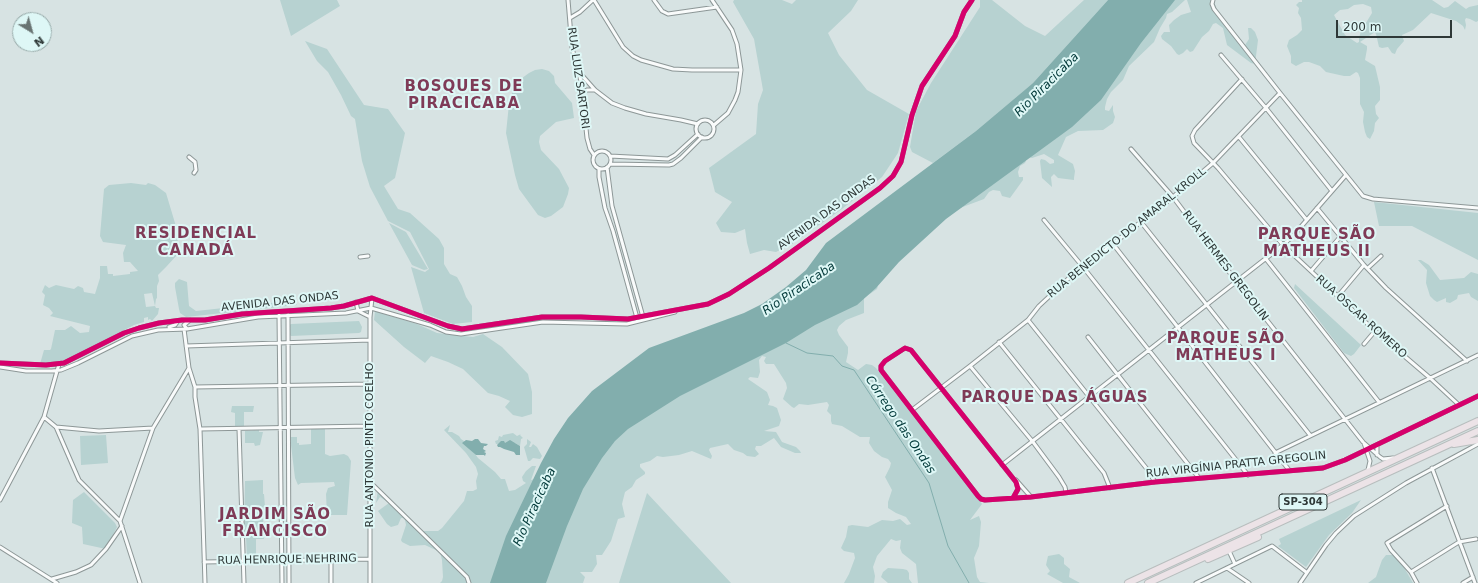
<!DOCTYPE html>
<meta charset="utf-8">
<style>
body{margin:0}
#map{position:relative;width:1478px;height:583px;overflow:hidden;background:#d7e3e3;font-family:"DejaVu Sans",sans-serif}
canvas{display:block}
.north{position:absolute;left:12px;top:12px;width:40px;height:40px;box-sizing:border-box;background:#def7f6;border:1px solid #98abaa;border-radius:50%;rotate:143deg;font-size:11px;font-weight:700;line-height:16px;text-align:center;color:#2e3837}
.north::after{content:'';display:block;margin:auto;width:14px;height:18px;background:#697473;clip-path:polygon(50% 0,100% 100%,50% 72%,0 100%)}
.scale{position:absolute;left:1336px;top:20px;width:116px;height:18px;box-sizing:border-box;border:2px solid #2e3837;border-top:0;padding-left:5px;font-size:12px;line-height:14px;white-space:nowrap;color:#2e3837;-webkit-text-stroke:3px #def7f6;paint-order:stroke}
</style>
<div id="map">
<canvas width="1478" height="583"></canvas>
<div class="north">N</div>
<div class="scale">200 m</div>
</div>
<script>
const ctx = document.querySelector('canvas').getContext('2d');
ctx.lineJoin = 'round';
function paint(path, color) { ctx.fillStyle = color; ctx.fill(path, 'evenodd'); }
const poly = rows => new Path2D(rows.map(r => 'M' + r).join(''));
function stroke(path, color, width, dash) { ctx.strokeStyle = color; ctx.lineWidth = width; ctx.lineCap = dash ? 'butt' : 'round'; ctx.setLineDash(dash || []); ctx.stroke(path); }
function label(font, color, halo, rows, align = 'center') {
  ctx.font = font + ' "DejaVu Sans",sans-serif'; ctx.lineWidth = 4; ctx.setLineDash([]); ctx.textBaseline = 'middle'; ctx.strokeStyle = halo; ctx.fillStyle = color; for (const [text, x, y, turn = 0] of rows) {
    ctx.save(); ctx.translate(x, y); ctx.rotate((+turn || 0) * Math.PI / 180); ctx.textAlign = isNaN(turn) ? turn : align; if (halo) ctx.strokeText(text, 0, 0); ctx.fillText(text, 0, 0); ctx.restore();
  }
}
paint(poly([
 [280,0,337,0,340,6,291,36],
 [734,0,782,0,792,4,796,0,858,0,851,11,828,33,839,55,867,90,909,114,898,153,882,177,842,209,792,244,776,252,764,250,750,254,747,243,745,229,735,233,721,232,716,223,732,202,715,192,709,168,756,134,758,104,763,90,754,39,733,2],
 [980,0,992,0,1025,26,1045,36,1084,0,1108,0,1033,83,976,131,933,163,912,152,910,147,916,111,931,83,980,7],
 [1170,0,1185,0,1172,12,1167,14,1166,18,1160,28,1154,42,1129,66,1123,80,1111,92,1107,99,1105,107,1105,110,1109,111,1113,105,1113,111,1115,117,1113,123,1103,130,1078,131,1066,137,1058,155,1073,164,1075,171,1074,178,1074,180,1058,178,1054,174,1051,177,1052,187,1042,178,1040,161,1041,159,1045,160,1050,164,1054,163,1054,160,1044,154,1032,158,1028,157],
 [1187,0,1213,0,1221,19,1245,45,1249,39,1248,28,1251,28,1255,32,1258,40,1255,64,1251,63,1227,45,1223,28,1216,23,1213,24,1209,31,1202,37,1193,51,1190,52,1187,49,1183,53,1179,55,1177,54,1171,46,1162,39,1161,36,1164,32,1170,32,1169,25,1174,20,1181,15,1191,12],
 [1302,0,1432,0,1444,8,1448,7,1455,1,1466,9,1469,7,1478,5,1478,21,1476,22,1470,19,1466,18,1465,20,1466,25,1465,30,1463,26,1456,21,1431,13,1413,30,1402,35,1404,41,1397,49,1395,54,1392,53,1388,47,1382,48,1379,47,1376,34,1375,32,1360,42,1367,46,1367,49,1365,60,1375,66,1380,87,1380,100,1375,106,1376,114,1379,118,1375,123,1374,131,1370,139,1367,137,1365,132,1363,122,1364,112,1360,104,1360,78,1358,73,1356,72,1350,76,1344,76,1326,72,1320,66,1309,62,1304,62,1296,66,1291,63,1291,56,1287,46,1289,40,1297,35,1302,30,1301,18,1298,13,1299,8,1296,5,1299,2,1302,2],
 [1363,4,1371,7,1372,13,1361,31,1359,38,1359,42,1357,43,1345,35,1334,15,1340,10,1348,9,1354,5],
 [305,41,327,49,364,105,388,109,405,133,395,178,384,186,398,209,410,213,439,239,444,248,444,264,450,274,457,277,462,286,466,297,472,306,472,322,453,324,424,313,411,267,425,272,429,269,410,232,388,221,370,187,362,161,355,119,351,116,341,95,328,72,317,61],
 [542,69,549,71,554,76,555,83,572,103,574,118,556,122,540,136,539,142,541,150,559,169,569,188,568,194,563,207,551,216,545,218,538,215,519,189,515,175,506,133,509,104,514,86,518,81,529,73,535,70],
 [1024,157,1026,161,1025,163,1020,166,1018,172,1019,177,1023,177,1023,180,1010,198,1002,196,1000,191,993,190,989,192,984,199,960,208],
 [131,183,146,185,148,183,155,185,166,193,175,223,179,249,177,255,166,267,158,275,159,281,157,286,157,298,156,299,155,306,152,293,144,294,146,307,155,306,156,308,159,308,158,314,152,321,150,319,148,320,148,317,144,318,144,322,134,325,92,347,92,349,74,357,56,363,40,364,44,350,50,350,51,349,55,330,65,330,71,326,80,333,89,332,90,326,50,316,53,313,49,308,43,305,45,295,42,292,45,285,49,288,56,285,74,289,78,286,83,288,84,292,95,294,100,278,100,266,107,266,108,274,113,274,113,276,130,274,130,272,138,271,130,262,124,262,123,253,126,245,103,242,100,236,104,189,109,185],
 [1374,202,1478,213,1478,260,1412,226,1379,226],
 [389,223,406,232,428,269,424,270,412,265],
 [1418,260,1421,260,1429,265,1440,280,1464,278,1471,272,1478,274,1478,301,1471,297,1469,293,1458,295,1457,299,1450,303,1446,302,1446,298,1437,302,1434,300,1430,296,1426,283,1427,270],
 [179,279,187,282,189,306,196,311,279,302,285,305,296,304,297,305,186,317,180,313,179,309,175,287,175,283],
 [1295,284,1361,345,1354,354,1351,356,1344,353,1294,288],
 [878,286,877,289,864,298,864,313,846,320,839,326,837,330,839,335,848,347,848,353,846,362,858,370,866,364,872,365,876,368,982,504,970,520,979,516,981,522,979,546,974,558,977,577,980,582,989,583,918,583,916,564,902,553,900,548,901,540,896,541,891,539,877,556,873,567,875,576,874,583,844,583,849,574,855,558,854,553,844,551,841,548,846,537,848,526,852,525,868,527,882,520,893,521,900,519,907,525,911,524,906,517,896,513,888,508,888,502,892,490,885,477,890,467,891,463,888,459,882,457,874,451,869,443,870,437,860,437,842,426,832,424,831,421,831,415,827,411,829,405,827,402,808,405,799,404,794,408,792,407,783,399,787,388,786,383,774,364,766,364,764,361,766,357,762,356,759,360,760,372,758,378,750,377,748,379,767,392,770,400,768,405,773,406,777,408,781,420,779,426,764,431,776,432,782,442,796,447,800,451,801,453,795,453,781,447,774,438,761,446,756,446,755,449,759,454,755,457,747,456,743,453,734,450,728,444,710,448,709,450,712,456,711,459,692,451,679,455,663,457,657,456,650,461,640,464,640,467,645,472,645,474,636,480,632,487,625,492,622,504,625,517,618,519,611,541,602,555,596,555,597,564,592,572,580,572,585,577,583,583,540,583,545,575,551,571,547,567,574,494,626,421],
 [375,311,417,324,437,333,473,337,483,334,502,347,528,374,532,392,532,414,522,417,513,415,505,407,510,401,499,396,488,393,463,369,448,362,431,356,425,363,404,347,374,320],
 [359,321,362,327,361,332,359,333,291,336,287,333,288,326,291,324],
 [232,406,254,406,253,412,244,412,244,426,240,427,235,426,235,413,231,412],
 [450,425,448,432,452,432,459,436,461,439,467,443,478,458,495,472,501,479,505,479,509,491,515,490,526,483,523,481,522,477,526,471,532,466,536,466,531,480,537,478,491,583,440,583,442,581,443,577,442,560,440,552,425,545,410,546,402,542,401,540,406,525,405,520,403,518,401,518,398,525,391,527,387,524,378,511,389,503,380,497,376,503,378,490,418,531,438,531,442,528,464,501,467,491,473,491,477,489,476,481,478,474,476,467,466,453,444,430],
 [311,429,325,429,325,454,330,456,344,454,348,456,351,461,347,515,327,515,326,494,328,488,335,486,334,482,301,483,298,485,295,478,290,437,297,437,297,443,299,443,299,445,311,444],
 [259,430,259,432,263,432,260,445,255,446,254,443,245,443,245,431],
 [513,433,517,436,521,434,520,435,523,438,521,439,520,446,515,443,496,444,495,441,498,440,499,436,502,437,503,435],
 [106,435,108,463,81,465,80,436],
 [527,439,531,442,529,447,531,447,533,444,537,447,542,456,540,459,533,458,530,461,528,461,524,447,527,444],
 [263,480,263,494,264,494,265,507,264,507,263,517,264,539,256,539,256,558,251,559,247,557,246,538,244,536,245,481],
 [84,492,115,523,117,527,106,549,83,544,82,527,72,523,73,500],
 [647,493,731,583,619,583],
 [1361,500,1352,513,1329,535,1306,567,1278,546,1281,544,1279,539],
 [1059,554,1064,558,1064,564,1070,569,1069,577,1080,583,1063,583,1047,574,1050,571,1046,565,1048,556],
 [1386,555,1393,555,1402,564,1413,583,1368,583,1376,577,1382,560],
 [888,568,903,569,907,570,909,573,909,579,912,583,888,583,881,577,883,572]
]), '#b7d2d1');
paint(poly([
 [1108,0,1175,0,1141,43,1101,100,1072,127,946,219,899,262,876,288,857,305,815,325,786,343,680,396,628,429,615,441,602,458,583,489,567,526,546,583,490,583,506,536,541,463,554,439,568,418,592,391,649,348,744,313,762,304,786,287,806,270,826,243,976,131,1033,83],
 [475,439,478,439,481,443,488,444,486,446,484,446,483,449,486,451,484,452,486,453,485,456,484,455,476,455,462,443,466,440,472,441],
 [510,440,520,446,520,455,516,455,514,452,504,449,500,447,498,447,497,445,501,441,504,441,505,443]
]), '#82aead');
stroke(poly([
 [786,343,807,353,833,356,842,366,854,370,929,483,948,546,969,583]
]), '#82aead', 1);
const street = poly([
 [568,0,572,48,581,81,587,138,590,149,594,155],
 [594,0,623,47,633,56,641,60,673,69,692,70,741,70],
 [654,0,662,11,668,14,717,7],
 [712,0,732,30,737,44,741,70,738,92,735,100,728,113,714,125],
 [1213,0,1212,4,1214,9,1280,93,1363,196,1373,199,1478,208],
 [570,18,580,12,593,0],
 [1221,55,1266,108,1332,191],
 [579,72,595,90,612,103,625,108,646,114,681,120,698,124],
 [1242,79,1195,130,1192,136,1194,143,1218,168,1283,245,1375,331,1430,378,1459,405],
 [582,93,587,90,595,90],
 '696 129a9 9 0 1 1 18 0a9 9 0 1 1-18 0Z',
 [1239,137,1306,219],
 [1131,149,1173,197,1236,281,1363,442,1380,457,1383,459,1393,458],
 '593 160a9 9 0 1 1 18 0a9 9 0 1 1-18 0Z',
 [610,156,668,159,675,155,698,134],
 [189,157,195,162,196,170,194,173],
 [610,164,669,165,673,164,681,158,702,137],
 [607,167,612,206,643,317],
 [599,169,599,177,605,208,613,231,637,318],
 [1317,208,1364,265,1386,288,1467,361],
 [1044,220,1083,267,1248,475],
 [1141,222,1310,435],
 [1113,244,1289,470],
 [360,257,368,256],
 [1266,259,1379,402],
 [1368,268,1381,256],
 [1311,271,1340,237],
 [1338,296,1364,265],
 [356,302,358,311,370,317],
 [279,315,282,583],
 [288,315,289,583],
 [1028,320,1147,469,1155,482],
 [169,327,175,325,178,321],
 [184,329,189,368,195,387,195,397,200,429,205,583],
 [187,329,184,325,190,320],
 [1088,337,1199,478],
 [999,342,1104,473,1110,488],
 [1364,344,1375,331],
 [186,346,370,340],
 [0,363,46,365,64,363,124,333,139,328,159,323,182,320,205,320,242,314,331,308,344,306,372,298,448,326,462,329,542,317,581,317,628,319,708,304,729,294,769,268,880,188,893,176,901,162,912,115,922,86,955,36,964,12,972,0],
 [970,366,1033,442,1059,477,1065,487,1066,492],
 [0,367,26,371,52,371,61,370,78,363,132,336,158,330,187,329,258,317,346,313,371,308,430,325,446,332,461,334,543,322,627,324,675,312],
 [195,387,370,384],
 [912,410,970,366,1028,320,1039,306,1069,278,1173,197,1213,163,1280,93],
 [44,417,56,427,79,480,120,521],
 [56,427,99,431,153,428],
 [200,429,370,426],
 [239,429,244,583],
 [1364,443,1370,461,1368,470],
 [1275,453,1478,355],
 [1377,455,1377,445],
 [1002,465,1283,245,1292,237,1346,175],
 [1432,468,1475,583],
 [1016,480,1031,497],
 [370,482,467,577,469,583],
 [1013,498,1018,489,1016,482,911,350,905,348,885,361,881,366,881,370,978,496,981,499,985,500,1031,497,1155,482,1323,468,1345,460,1478,396],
 [0,500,44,417,59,364],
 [0,547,57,583],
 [1229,551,1235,564],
 [204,562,370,559],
 [1227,568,1249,583],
 [1411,572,1459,542,1476,539],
 [52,579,76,572,91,565,106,549,122,526],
 [140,583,120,521,153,428,189,368],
 [331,583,331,560],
 [370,583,370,317,372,298],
 [1196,583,1272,546,1306,572],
 [1300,583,1326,545,1336,533,1354,516,1406,483,1478,444],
 [1417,583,1411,572,1391,550,1387,543,1447,506],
 [1463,583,1473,577]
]);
const highway = poly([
 [1454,444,1478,440],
 [1208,559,1258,537],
 [1128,583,1478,421],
 [1148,583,1478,431]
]);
stroke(street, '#8d9797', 5);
stroke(highway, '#b8bebe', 8);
stroke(street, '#f9fbfb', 3);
stroke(highway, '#ece3e7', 6);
stroke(poly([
 [0,363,46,365,64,363,124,333,139,328,159,323,182,320,205,320,242,314,331,308,344,306,372,298,448,326,462,329,542,317,581,317,628,319,708,304,729,294,769,268,880,188,893,176,901,162,912,115,922,86,955,36,964,12,972,0],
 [1013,498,1018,489,1016,482,911,350,905,348,885,361,881,366,881,370,978,496,981,499,985,500,1031,497,1155,482,1323,468,1345,460,1478,396]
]), '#d6006c', 5);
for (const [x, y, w] of [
 [1303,502,48]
]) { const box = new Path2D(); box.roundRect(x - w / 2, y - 8, w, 16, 3); ctx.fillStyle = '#def7f6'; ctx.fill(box); stroke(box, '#2e3837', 1); }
label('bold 10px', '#2e3837', null, [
 ["SP-304",1303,502]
]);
label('11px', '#2e3837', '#def7f6', [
 ["RUA LUIZ SARTORI",578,78,82],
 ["AVENIDA DAS ONDAS",827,213,-36],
 ["RUA BENEDICTO DO AMARAL KROLL",1127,233,-39],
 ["RUA HERMES GREGOLIN",1225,266,53],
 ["AVENIDA DAS ONDAS",280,302,-6],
 ["RUA OSCAR ROMERO",1361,317,42],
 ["RUA ANTONIO PINTO COELHO",370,445,-90],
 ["RUA VIRGÍNIA PRATTA GREGOLIN",1236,465,-6],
 ["RUA HENRIQUE NEHRING",287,560,-1]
]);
label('italic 12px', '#003838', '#def7f6', [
 ["Rio Piracicaba",1047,85,-45],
 ["Rio Piracicaba",799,289,-34],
 ["Córrego das Ondas",900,425,56],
 ["Rio Piracicaba",535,507,-65]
]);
ctx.letterSpacing = '1px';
label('bold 15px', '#7f3b57', '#def7f6', [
 ["BOSQUES DE",464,87],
 ["PIRACICABA",464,104],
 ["RESIDENCIAL",196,234],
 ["CANADÁ",196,251],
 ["PARQUE SÃO",1317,235],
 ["MATHEUS II",1317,252],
 ["PARQUE SÃO",1226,339],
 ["MATHEUS I",1226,356],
 ["PARQUE DAS ÁGUAS",1055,398],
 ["JARDIM SÃO",275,515],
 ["FRANCISCO",275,532]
]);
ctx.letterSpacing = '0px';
</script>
